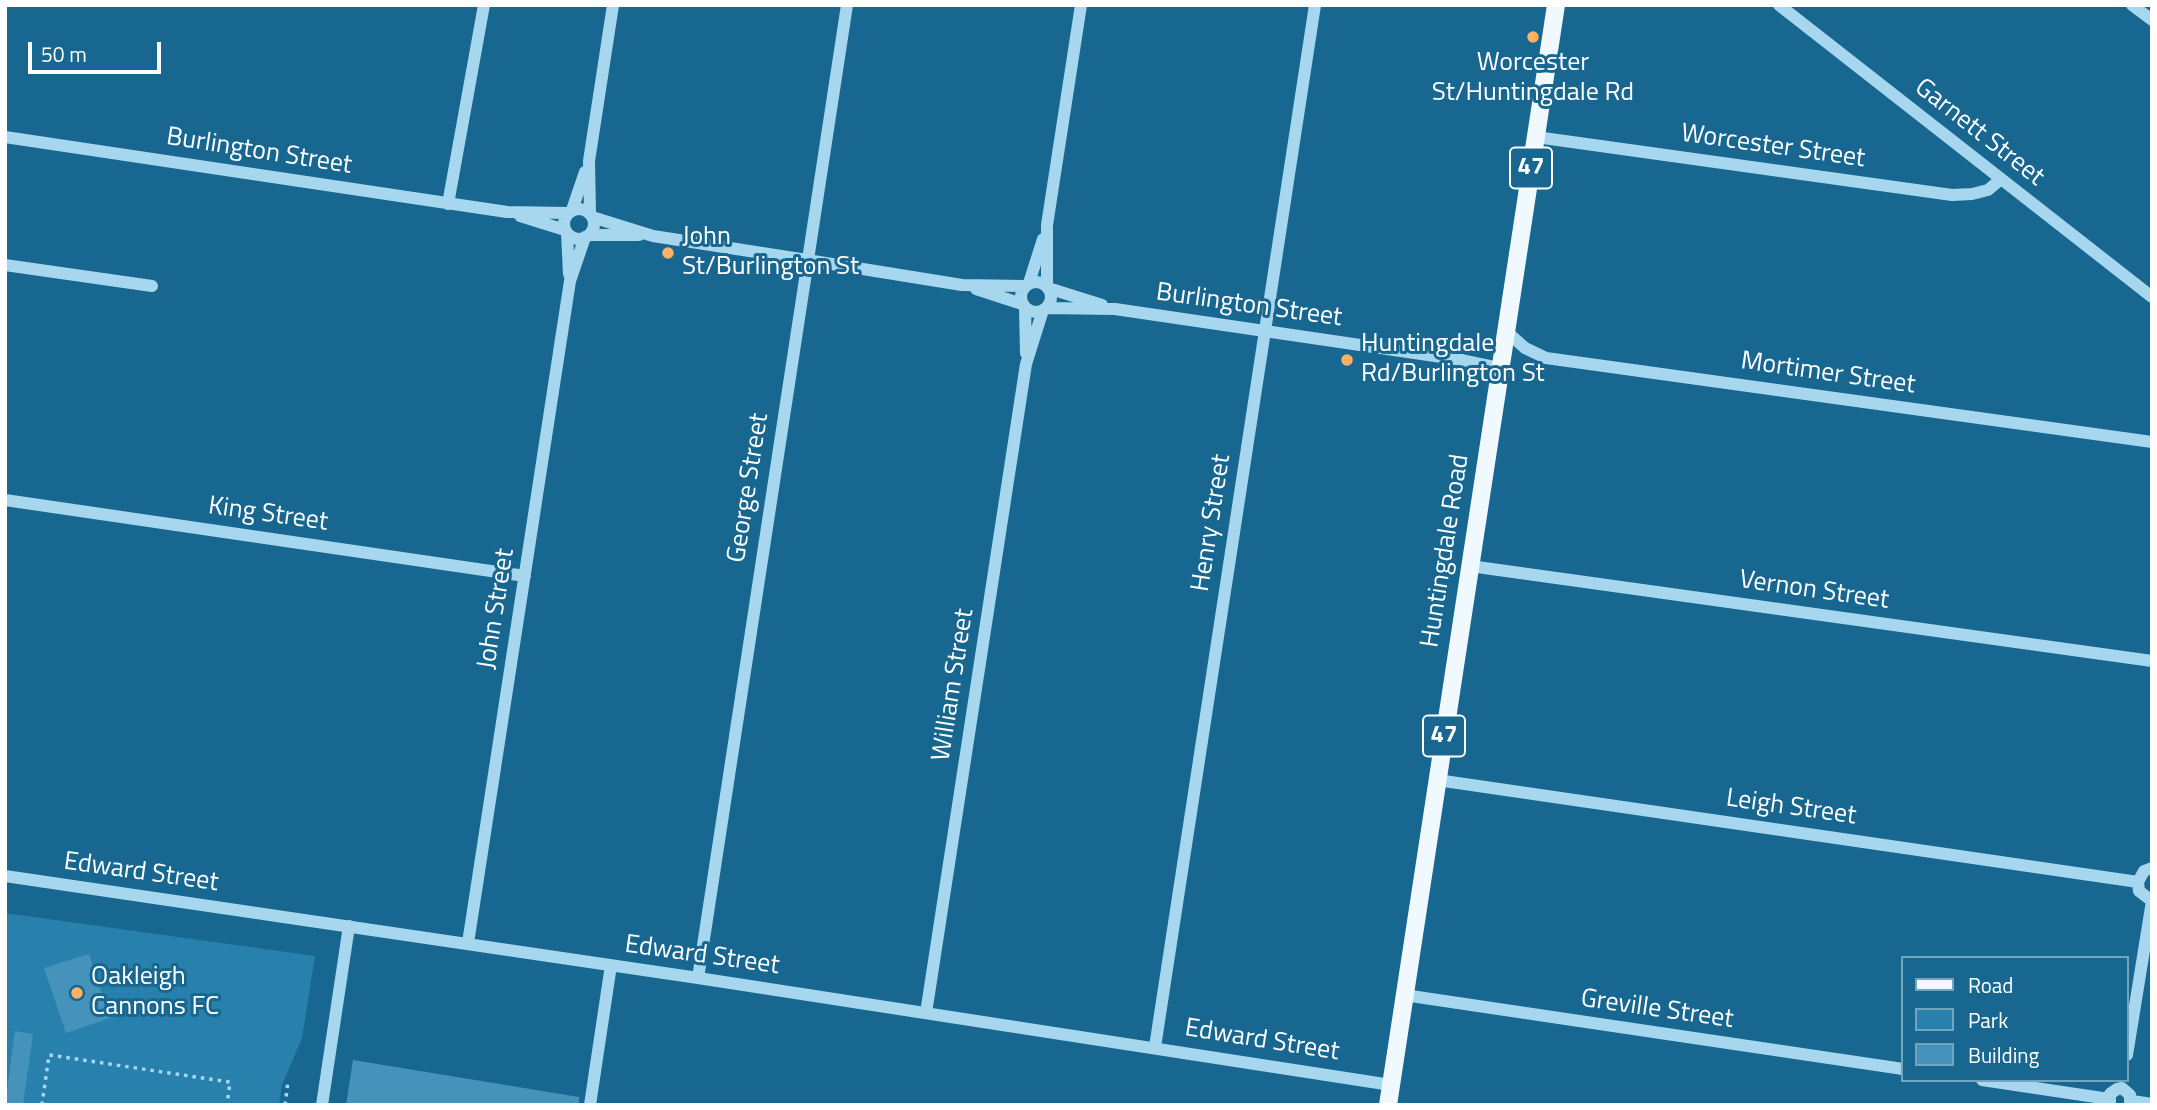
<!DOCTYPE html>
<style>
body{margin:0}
#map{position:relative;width:2157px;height:1110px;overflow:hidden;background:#186791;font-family:"Titillium Web",sans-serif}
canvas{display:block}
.frame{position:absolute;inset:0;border:7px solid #fff;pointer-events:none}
.legend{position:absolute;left:1901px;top:956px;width:228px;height:126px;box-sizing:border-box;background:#186791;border:2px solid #74a4bd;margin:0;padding:9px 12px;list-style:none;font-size:21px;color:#fff}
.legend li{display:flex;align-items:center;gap:14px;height:35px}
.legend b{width:35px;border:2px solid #74a4bd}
.scale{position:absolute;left:28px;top:42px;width:133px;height:32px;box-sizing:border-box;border:4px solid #fff;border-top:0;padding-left:9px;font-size:21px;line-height:24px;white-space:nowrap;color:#fff;-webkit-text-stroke:5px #186791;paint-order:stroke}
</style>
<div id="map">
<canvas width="2157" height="1110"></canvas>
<div class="frame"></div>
<ul class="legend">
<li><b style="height:9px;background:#eff9ff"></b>Road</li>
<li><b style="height:19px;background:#2881ad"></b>Park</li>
<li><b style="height:19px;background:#4593ba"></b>Building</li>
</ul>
<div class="scale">50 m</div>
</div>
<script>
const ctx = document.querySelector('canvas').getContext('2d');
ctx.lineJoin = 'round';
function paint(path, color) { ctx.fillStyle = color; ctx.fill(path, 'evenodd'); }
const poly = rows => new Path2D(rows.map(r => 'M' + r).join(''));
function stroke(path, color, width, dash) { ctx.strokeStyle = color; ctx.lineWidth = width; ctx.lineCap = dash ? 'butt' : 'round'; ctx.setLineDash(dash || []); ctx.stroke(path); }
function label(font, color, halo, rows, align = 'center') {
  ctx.font = font + ' "Titillium Web",sans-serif'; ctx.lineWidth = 6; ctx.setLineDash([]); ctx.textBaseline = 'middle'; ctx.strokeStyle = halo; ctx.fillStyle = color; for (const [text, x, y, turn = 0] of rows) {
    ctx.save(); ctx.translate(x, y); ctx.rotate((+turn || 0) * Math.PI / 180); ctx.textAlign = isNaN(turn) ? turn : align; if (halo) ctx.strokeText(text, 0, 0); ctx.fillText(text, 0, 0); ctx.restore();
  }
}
paint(poly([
 [5,913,315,956,302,1038,282,1085,279,1105,5,1105]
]), '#2881ad');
paint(poly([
 [89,954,110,1018,66,1033,44,968],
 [15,1031,33,1034,23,1105,5,1105],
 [353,1060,579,1097,579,1105,346,1105]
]), '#4593ba');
stroke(poly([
 [42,1105,49,1055,230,1082,227,1105],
 [285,1105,288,1082]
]), '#a6d7ef', 3.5, [3.5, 5]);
stroke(poly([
 [1779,5,2152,297],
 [2132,5,2152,20],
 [5,137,507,212,568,213],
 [1536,137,1952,195,1972,194,1988,190,2001,179],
 [448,204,484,5],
 '564 224a15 15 0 1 1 30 0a15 15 0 1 1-30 0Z',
 [572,210,585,172],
 [590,213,589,161,613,5],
 [520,216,565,230],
 [592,217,653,236,807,260,962,285,1025,286],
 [567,233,569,274],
 [589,235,639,235],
 [5,265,152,286],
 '1021 297a15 15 0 1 1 30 0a15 15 0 1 1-30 0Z',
 [1029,283,1043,239],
 [1047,286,1047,225,1081,5],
 [1048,288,1102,305],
 [976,289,1022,304],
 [1025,308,1026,353],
 [1047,308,1115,309,1462,360,1500,368],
 [1506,331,1525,348,1546,358,2152,442],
 [5,500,525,576],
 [1470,566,2152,661],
 [1437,780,2138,882],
 [2152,868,2144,871,2138,882,2139,891,2152,901],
 [5,876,698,978,1391,1085],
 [468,943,570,281,585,237],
 [698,978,847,5],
 [1404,995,1903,1069],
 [926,1013,1026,364,1043,310],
 [1155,1047,1315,5],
 [2127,1055,2152,901],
 [1982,1080,2109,1099],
 [2132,1101,2152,1104],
 [322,1105,349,926],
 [590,1105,611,965],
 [2110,1105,2110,1094,2117,1089,2122,1088,2130,1095,2130,1105]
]), '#a6d7ef', 12);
stroke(poly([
 [1388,1105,1556,5]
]), '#eff9ff', 18);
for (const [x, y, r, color] of [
 [1533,37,7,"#ffb165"],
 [668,253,7,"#ffb165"],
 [1347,360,7,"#ffb165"],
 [77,993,7,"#ffb165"]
]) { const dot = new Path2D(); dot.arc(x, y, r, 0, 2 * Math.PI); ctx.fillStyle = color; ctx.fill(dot); stroke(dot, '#186791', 2.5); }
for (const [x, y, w] of [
 [1531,168,42],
 [1444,736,42]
]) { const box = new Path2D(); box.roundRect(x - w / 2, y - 20.5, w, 41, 5); ctx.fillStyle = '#186791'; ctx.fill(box); stroke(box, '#fff', 2); }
label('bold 24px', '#fff', null, [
 ["47",1531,168],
 ["47",1444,736]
]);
label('26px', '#fff', '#186791', [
 ["Worcester",1533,64,"center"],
 ["St/Huntingdale Rd",1533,94,"center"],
 ["John",682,238],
 ["St/Burlington St",682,268],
 ["Huntingdale",1361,345],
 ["Rd/Burlington St",1361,375],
 ["Oakleigh",91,978],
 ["Cannons FC",91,1008]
], 'left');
label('26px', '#fff', '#186791', [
 ["Garnett Street",1979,133,38],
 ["Worcester Street",1773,147,8],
 ["Burlington Street",259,152,9],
 ["Burlington Street",1249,306,8],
 ["Mortimer Street",1828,374,8],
 ["George Street",749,488,-81],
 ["King Street",268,515,8],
 ["Henry Street",1212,523,-81],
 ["Huntingdale Road",1446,551,-81],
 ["Vernon Street",1814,591,8],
 ["John Street",497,609,-81],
 ["William Street",954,685,-81],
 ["Leigh Street",1791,808,8],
 ["Edward Street",141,873,8],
 ["Edward Street",702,956,8],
 ["Greville Street",1657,1010,8],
 ["Edward Street",1262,1041,9]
]);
</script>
